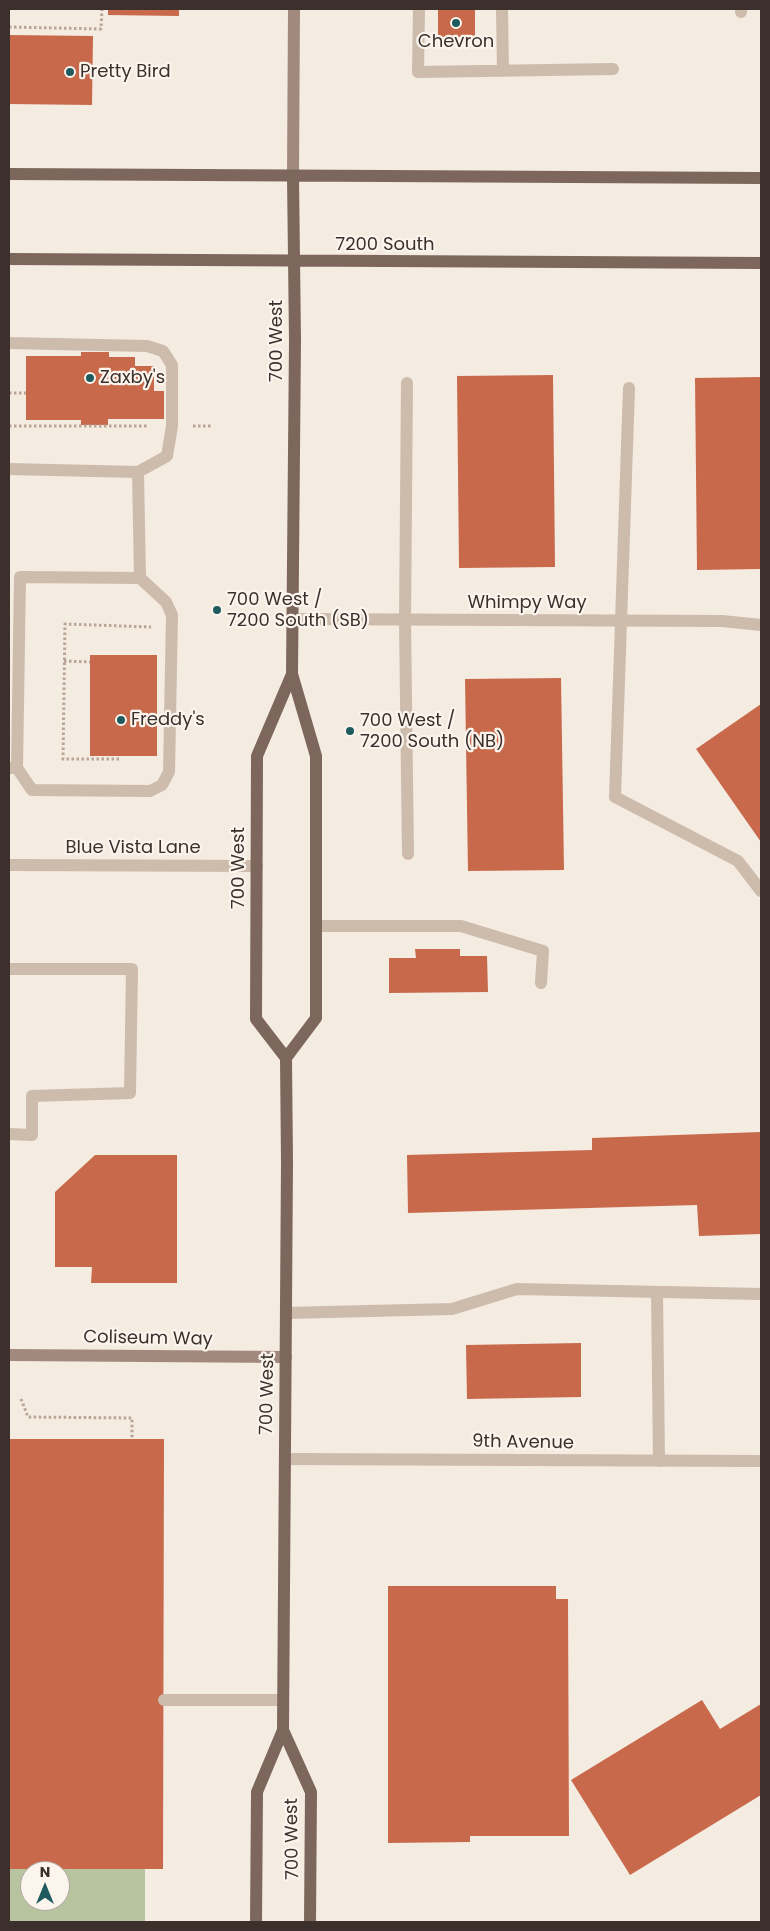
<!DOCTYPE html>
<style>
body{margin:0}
#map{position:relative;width:770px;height:1931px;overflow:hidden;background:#f4ebe1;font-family:Poppins,sans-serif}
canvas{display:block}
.frame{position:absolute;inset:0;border:10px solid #3b302b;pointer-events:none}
.north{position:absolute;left:20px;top:1861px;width:50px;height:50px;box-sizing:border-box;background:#fbf5ee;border:1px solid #aea6a0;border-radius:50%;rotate:0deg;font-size:14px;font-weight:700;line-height:20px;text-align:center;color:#3b302b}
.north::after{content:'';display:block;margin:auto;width:18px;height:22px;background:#1f5a5e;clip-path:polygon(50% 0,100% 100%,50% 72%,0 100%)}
</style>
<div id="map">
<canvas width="770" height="1931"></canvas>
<div class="frame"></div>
<div class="north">N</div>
</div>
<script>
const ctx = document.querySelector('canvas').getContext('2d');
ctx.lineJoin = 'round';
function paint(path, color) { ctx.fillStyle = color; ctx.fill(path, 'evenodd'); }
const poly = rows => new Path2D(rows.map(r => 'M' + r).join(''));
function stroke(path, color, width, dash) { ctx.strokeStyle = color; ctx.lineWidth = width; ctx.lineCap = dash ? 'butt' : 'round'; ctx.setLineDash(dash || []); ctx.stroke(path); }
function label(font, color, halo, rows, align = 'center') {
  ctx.font = font + ' Poppins,sans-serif'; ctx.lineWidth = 4.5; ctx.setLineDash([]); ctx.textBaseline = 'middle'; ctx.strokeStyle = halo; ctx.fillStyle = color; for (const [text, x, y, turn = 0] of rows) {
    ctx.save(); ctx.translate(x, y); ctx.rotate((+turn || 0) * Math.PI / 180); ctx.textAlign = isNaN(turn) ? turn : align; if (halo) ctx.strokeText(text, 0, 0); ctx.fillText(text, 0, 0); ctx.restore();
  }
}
paint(poly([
 [9,1869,145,1869,145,1922,9,1922],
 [30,1871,60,1871,60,1901,30,1901]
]), '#b8c4a0');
paint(poly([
 [108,9,179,9,179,16,108,15],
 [438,9,475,9,475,37,438,37],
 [9,35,93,36,92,105,9,104],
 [81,352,109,352,109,357,135,357,135,366,154,366,154,391,164,391,164,419,108,419,108,425,81,425,81,420,26,420,26,356,81,356],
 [553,375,555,567,459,568,457,376],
 [761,377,761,569,697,570,695,378],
 [90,655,157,655,157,756,90,756],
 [561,678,564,870,468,871,465,679],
 [761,704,761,842,696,749],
 [415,949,460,949,460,956,487,956,488,992,389,993,389,958,416,958],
 [761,1132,761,1234,699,1236,697,1205,408,1213,407,1155,592,1150,592,1138],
 [95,1155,177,1155,177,1283,91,1283,92,1267,55,1267,55,1192],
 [581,1343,581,1397,467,1399,466,1345],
 [9,1439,164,1439,163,1869,9,1869],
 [388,1586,556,1586,556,1599,568,1599,569,1836,470,1836,470,1842,388,1843],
 [702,1700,720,1729,761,1704,761,1795,630,1875,571,1780]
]), '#c8694b');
stroke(poly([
 [9,27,101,29,102,9],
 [9,393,26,393],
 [9,426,149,426],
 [193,426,212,426],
 [64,661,90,662],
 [119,759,63,759,65,624,151,627],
 [21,1399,28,1417,132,1418,132,1439]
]), '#b9a596', 3, [2.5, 2.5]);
stroke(poly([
 [419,9,418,72,613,69],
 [502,9,503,71],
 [741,9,741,12],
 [9,343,147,346,163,351,172,365,172,426,167,456,138,472],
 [407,383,405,621,408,854],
 [629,388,615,797,738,861,761,891],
 [9,469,138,472,140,578,20,577,17,768,9,768],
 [17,768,32,790,150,791,162,785,169,772,172,615,166,602,140,578],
 [316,926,461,926,543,951,541,983],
 [9,969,132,969,130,1093,32,1096,32,1135,9,1134],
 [657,1292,659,1461],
 [286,1313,452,1309,517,1289,761,1294],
 [164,1700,283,1700]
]), '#cdbbac', 12);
stroke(poly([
 [292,619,722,621,761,625],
 [9,865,257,866],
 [285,1459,761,1461]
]), '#cdbbac', 12);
stroke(poly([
 [293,176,294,9],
 [9,1355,286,1357]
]), '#a18a7d', 12);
stroke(poly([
 [9,174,761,178],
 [9,259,761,263],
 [286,1058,316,1018,316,756,292,674,295,340,293,176],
 [283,1730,311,1792,310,1922],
 [256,1922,257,1792,283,1730,287,1163,286,1058,256,1019,257,756,292,674]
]), '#7d675c', 12);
stroke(poly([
 [760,1922,761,1922]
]), '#3b302b', 1);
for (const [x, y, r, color] of [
 [456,23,5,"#1f5a5e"],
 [70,72,5,"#1f5a5e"],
 [90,378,5,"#1f5a5e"],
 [217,610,5,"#1f5a5e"],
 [121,720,5,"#1f5a5e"],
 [350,731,5,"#1f5a5e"]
]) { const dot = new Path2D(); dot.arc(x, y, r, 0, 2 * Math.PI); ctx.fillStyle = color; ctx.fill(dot); stroke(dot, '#fbf5ee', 2); }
label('18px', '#3b302b', '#fbf5ee', [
 ["Chevron",456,42,"center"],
 ["Pretty Bird",80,72],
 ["Zaxby's",100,378],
 ["700 West /",227,600],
 ["7200 South (SB)",227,621],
 ["Freddy's",131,720],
 ["700 West /",360,721],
 ["7200 South (NB)",360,742]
], 'left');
label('18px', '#3b302b', '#fbf5ee', [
 ["7200 South",385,245],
 ["700 West",277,341,-90],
 ["Whimpy Way",527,603],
 ["Blue Vista Lane",133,848],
 ["700 West",239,868,-90],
 ["Coliseum Way",148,1339,1],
 ["700 West",268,1394,-89],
 ["9th Avenue",523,1443,1],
 ["700 West",293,1839,-91]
]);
</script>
